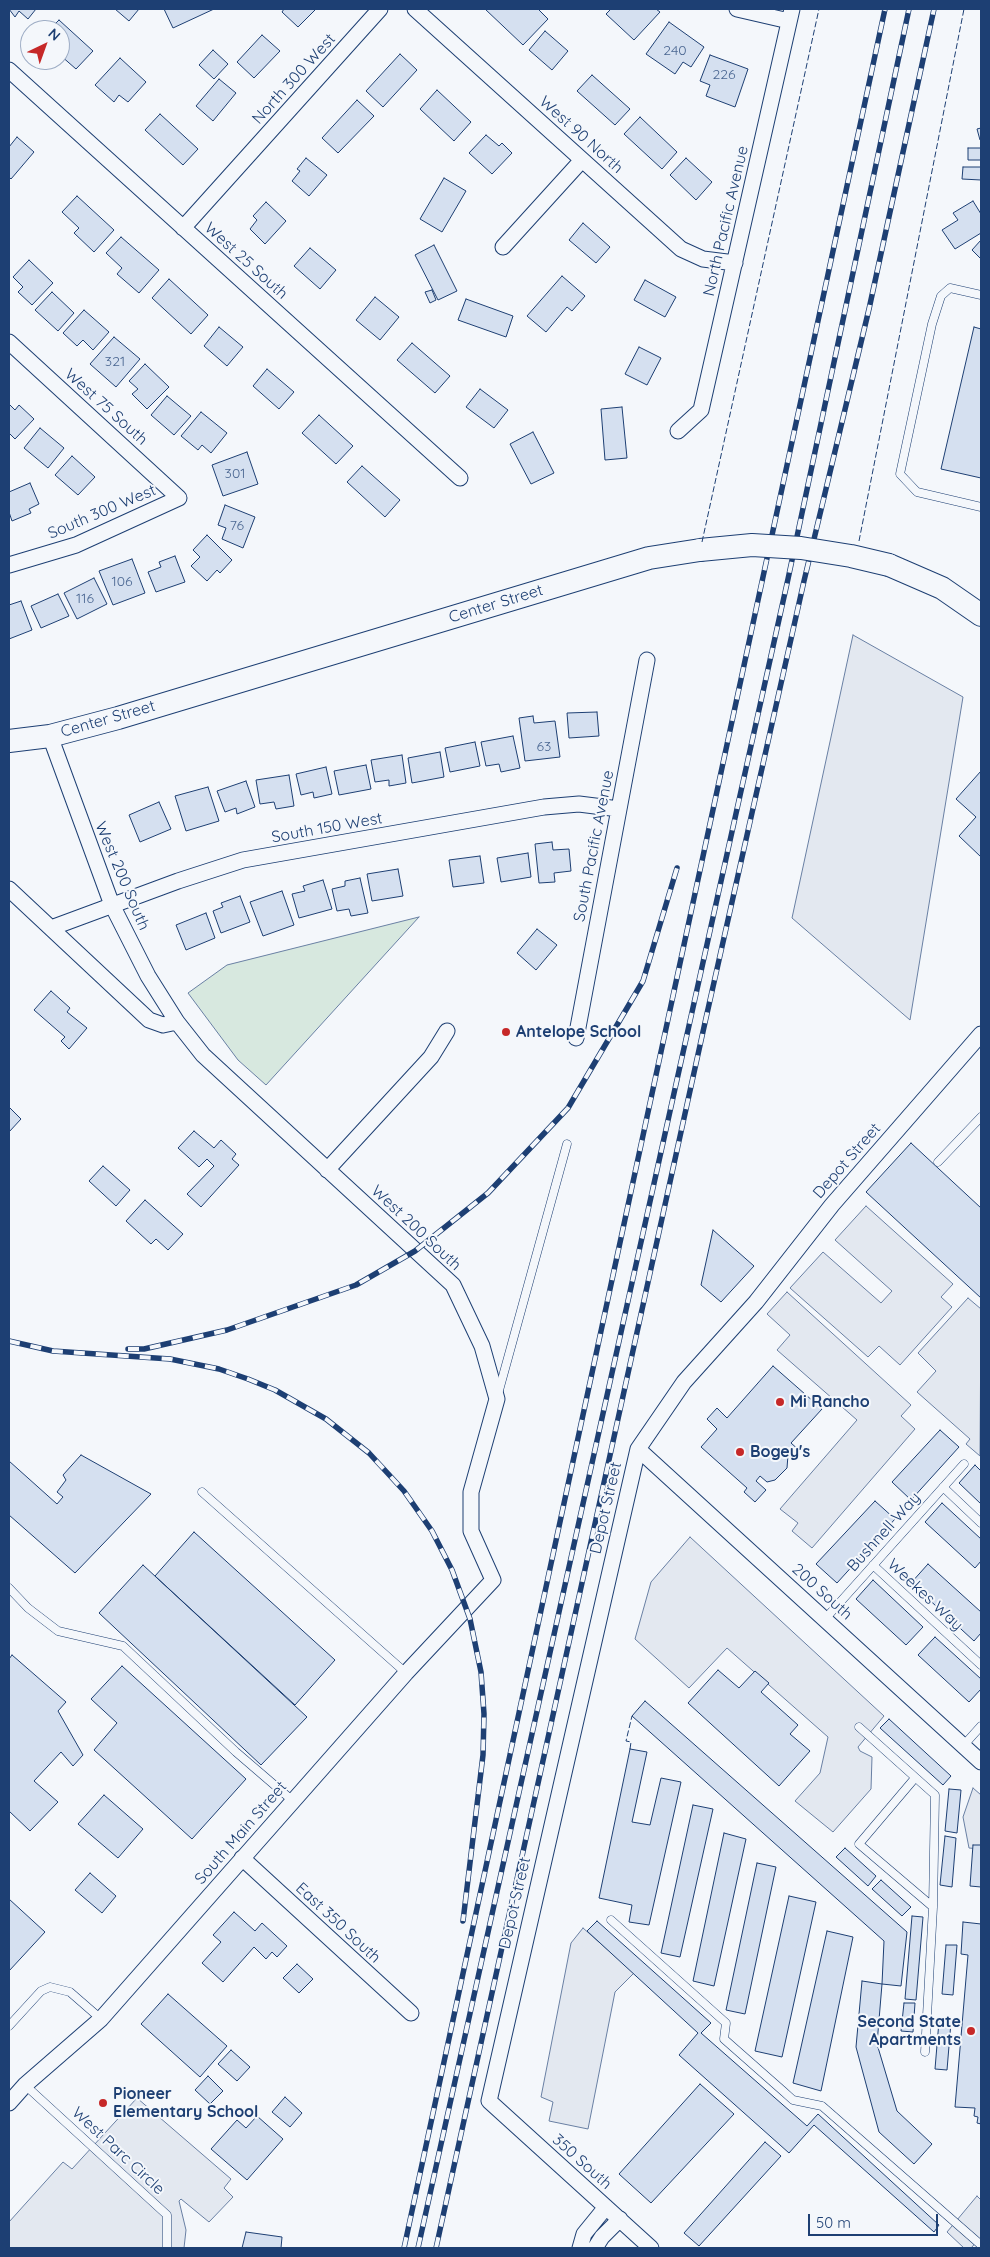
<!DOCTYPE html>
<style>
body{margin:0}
#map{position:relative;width:990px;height:2257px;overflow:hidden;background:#f4f7fb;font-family:Quicksand,sans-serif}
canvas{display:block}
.frame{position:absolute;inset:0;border:10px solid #1d3f73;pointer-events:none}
.north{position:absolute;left:20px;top:20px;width:50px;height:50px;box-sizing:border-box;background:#f4f7fb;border:1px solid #9eadc5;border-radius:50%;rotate:42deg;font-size:14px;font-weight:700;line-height:20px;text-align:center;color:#1d3f73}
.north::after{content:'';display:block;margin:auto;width:18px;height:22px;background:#c62828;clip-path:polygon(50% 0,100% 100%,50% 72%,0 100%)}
.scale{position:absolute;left:808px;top:2214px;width:130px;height:22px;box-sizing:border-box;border:2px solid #1d3f73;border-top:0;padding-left:6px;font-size:15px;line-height:18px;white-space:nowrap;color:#1d3f73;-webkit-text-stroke:4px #f4f7fb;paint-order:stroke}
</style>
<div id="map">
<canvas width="990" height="2257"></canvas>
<div class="frame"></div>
<div class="north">N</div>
<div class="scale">50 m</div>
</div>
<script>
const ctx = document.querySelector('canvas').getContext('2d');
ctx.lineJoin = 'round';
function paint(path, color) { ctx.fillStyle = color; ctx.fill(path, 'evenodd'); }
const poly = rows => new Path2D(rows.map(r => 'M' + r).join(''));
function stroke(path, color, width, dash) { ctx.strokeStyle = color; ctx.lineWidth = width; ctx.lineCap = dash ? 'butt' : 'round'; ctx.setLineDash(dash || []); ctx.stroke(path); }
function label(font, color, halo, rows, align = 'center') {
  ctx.font = font + ' Quicksand,sans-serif'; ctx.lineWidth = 4; ctx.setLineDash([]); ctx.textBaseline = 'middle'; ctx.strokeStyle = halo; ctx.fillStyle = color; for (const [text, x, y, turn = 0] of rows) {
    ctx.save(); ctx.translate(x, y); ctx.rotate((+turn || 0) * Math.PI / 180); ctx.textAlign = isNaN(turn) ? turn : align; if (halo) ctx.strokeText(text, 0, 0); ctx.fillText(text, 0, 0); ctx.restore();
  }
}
const green = poly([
 [419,917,266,1085,238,1060,188,993,227,965,419,917]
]);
paint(green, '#d7e8df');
stroke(green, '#687fa3', 1);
const parking = poly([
 [853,635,963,697,910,1020,792,918,853,635],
 [866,1206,953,1284,941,1297,952,1307,900,1365,879,1346,868,1357,790,1288,823,1252,881,1303,892,1291,835,1240,866,1206],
 [787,1292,911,1405,901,1416,915,1429,812,1548,792,1531,798,1523,780,1509,857,1420,777,1350,790,1335,767,1314,787,1292],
 [968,1298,981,1309,980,1456,966,1444,970,1439,917,1392,936,1371,918,1353,968,1298],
 [690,1537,884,1716,858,1747,860,1751,872,1757,871,1789,833,1832,795,1801,820,1773,828,1737,727,1648,689,1688,635,1639,651,1582,690,1537],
 [973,1788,981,1795,981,1849,969,1848,963,1817,973,1788],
 [583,1928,634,1973,615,1992,588,2129,549,2121,553,2102,541,2097,571,1943,583,1928],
 [137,2098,231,2179,224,2188,233,2197,209,2222,181,2199,179,2201,186,2230,184,2248,9,2248,9,2222,63,2162,72,2169,137,2098],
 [977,2196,981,2200,981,2237,971,2248,964,2248,947,2232,977,2196]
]);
paint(parking, '#e3e8f0');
stroke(parking, '#687fa3', 1);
const building = poly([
 [9,9,36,9,28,19,19,11,15,17,9,9],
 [115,9,139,9,129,21,115,9],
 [164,9,214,9,173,28,164,9],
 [284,9,316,9,298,27,282,12,284,9],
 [485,9,538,9,548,19,523,45,485,9],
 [611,9,656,9,660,12,634,40,606,14,611,9],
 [59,20,93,51,76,69,60,55,60,30,49,30,59,20],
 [669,22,704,47,691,67,683,62,675,74,646,54,669,22],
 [545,31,568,51,552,70,529,50,545,31],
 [262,35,280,51,254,78,237,62,262,35],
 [213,50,228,64,214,79,199,65,213,50],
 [400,54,417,70,383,107,366,91,400,54],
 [710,55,748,69,735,107,706,96,710,85,700,81,710,55],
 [120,58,146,82,128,102,119,95,114,102,95,85,120,58],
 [592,75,630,109,615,125,577,91,592,75],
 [219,79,236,93,213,121,196,106,219,79],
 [437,90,471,122,454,141,420,109,437,90],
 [357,100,374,116,338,153,322,138,357,100],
 [160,114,198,149,183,165,145,130,160,114],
 [640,117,677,152,662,169,624,134,640,117],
 [981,128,981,140,980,140,977,129,981,128],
 [486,135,499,146,502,143,512,153,492,174,469,153,486,135],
 [17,137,34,152,11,179,9,177,9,147,17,137],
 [968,148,981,148,981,160,968,160,968,148],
 [306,158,327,175,309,196,292,181,300,171,297,169,306,158],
 [686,158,712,182,696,200,670,175,686,158],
 [963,167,981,167,981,180,962,179,963,167],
 [444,178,466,191,442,232,420,219,444,178],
 [77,196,114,230,94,252,74,233,79,228,62,212,77,196],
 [973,201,981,214,981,233,955,249,942,230,958,220,953,213,973,201],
 [266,202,286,221,265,244,250,229,257,220,253,216,266,202],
 [583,223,610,247,596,263,569,240,583,223],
 [121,237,159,270,139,293,117,274,122,268,106,253,121,237],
 [981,240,981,257,980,258,972,250,981,240],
 [434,245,457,291,438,300,415,255,434,245],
 [310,248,336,270,320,289,294,266,310,248],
 [29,260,53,283,32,305,18,292,23,287,13,277,29,260],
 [562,276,585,296,572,311,567,307,546,332,527,316,562,276],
 [169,279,208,315,191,334,152,298,169,279],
 [645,280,676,297,665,317,634,300,645,280],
 [432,290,436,300,430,303,425,292,432,290],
 [52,292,74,313,58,331,35,310,52,292],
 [375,297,399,317,380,340,356,320,375,297],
 [466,299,513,316,506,337,458,320,466,299],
 [84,310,109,332,93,350,83,340,77,346,63,333,84,310],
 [219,327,243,347,227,366,204,346,219,327],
 [974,327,981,329,981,478,941,469,974,327],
 [114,337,140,359,116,387,90,364,114,337],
 [412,343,450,376,435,393,397,360,412,343],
 [639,347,661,358,647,385,625,374,639,347],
 [145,364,169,387,147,409,132,394,138,389,129,381,145,364],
 [267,369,294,392,279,409,253,386,267,369],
 [480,389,508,410,494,428,466,407,480,389],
 [167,396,191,416,174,435,151,415,167,396],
 [9,404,15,410,19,405,34,419,15,439,9,433,9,404],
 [622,407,627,458,605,460,601,409,622,407],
 [201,412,227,433,211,453,202,445,198,450,181,436,201,412],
 [319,415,353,446,336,464,302,433,319,415],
 [40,428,64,448,48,468,24,448,40,428],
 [533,432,554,473,531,484,510,444,533,432],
 [247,452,258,484,223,496,212,465,247,452],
 [72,456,95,477,78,495,55,475,72,456],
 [362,466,400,500,385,517,347,482,362,466],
 [30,483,39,504,29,509,31,513,12,521,9,512,9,492,30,483],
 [225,505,255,517,243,548,222,539,226,528,218,525,225,505],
 [207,535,232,560,220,573,217,570,207,581,191,566,200,557,193,550,207,535],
 [175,556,185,582,156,592,148,572,161,567,159,562,175,556],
 [132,559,145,593,113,605,99,571,132,559],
 [94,578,107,604,77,619,64,593,94,578],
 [58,594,69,616,41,628,31,606,58,594],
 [21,601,32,630,9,639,9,605,21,601],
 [597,712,599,736,569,738,567,713,597,712],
 [533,716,534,723,555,721,560,757,525,761,519,718,533,716],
 [513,736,520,768,501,772,499,764,486,766,481,742,513,736],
 [475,742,480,766,450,772,445,748,475,742],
 [440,752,444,777,412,783,408,758,440,752],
 [402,755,406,783,389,786,389,780,375,782,371,760,402,755],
 [366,765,371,789,339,795,334,771,366,765],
 [326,767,332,794,314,798,313,792,301,795,296,774,326,767],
 [981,771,981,857,959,836,976,817,956,799,981,771],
 [289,775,294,806,276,809,274,802,260,804,256,780,289,775],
 [246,781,255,807,237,814,236,808,225,812,217,791,246,781],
 [208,787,219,821,186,831,175,796,208,787],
 [159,802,171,829,140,842,129,815,159,802],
 [552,842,553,850,569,849,571,871,554,873,555,882,539,883,535,844,552,842],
 [528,853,531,877,501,882,497,858,528,853],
 [480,856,484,883,453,887,449,860,480,856],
 [398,869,403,896,372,901,367,874,398,869],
 [360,878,368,913,351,916,349,909,337,911,332,889,345,886,345,881,360,878],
 [323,880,332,909,299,918,292,894,305,891,303,886,323,880],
 [282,891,294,925,263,936,250,902,282,891],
 [240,896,250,922,221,933,213,911,223,907,221,903,240,896],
 [206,913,215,938,186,950,176,925,206,913],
 [537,929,557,945,536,970,517,953,537,929],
 [51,991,70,1008,67,1012,87,1028,69,1049,61,1041,65,1037,34,1010,51,991],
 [9,1107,21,1119,9,1132,9,1107],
 [194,1131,214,1148,221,1140,236,1154,232,1159,239,1165,201,1207,187,1194,214,1166,207,1159,199,1167,178,1148,194,1131],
 [911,1143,981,1208,981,1298,866,1192,911,1143],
 [103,1166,130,1190,116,1206,89,1181,103,1166],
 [145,1200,183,1234,168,1250,156,1239,151,1244,126,1221,145,1200],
 [713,1230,754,1266,721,1302,701,1285,713,1230],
 [773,1366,822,1409,791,1443,800,1451,793,1460,788,1455,787,1468,775,1480,767,1482,760,1476,756,1481,766,1490,755,1502,744,1492,747,1488,701,1447,717,1429,707,1419,717,1408,727,1418,773,1366],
 [940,1430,959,1447,911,1500,892,1482,940,1430],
 [81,1455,151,1494,75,1573,9,1515,9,1461,57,1504,63,1497,57,1492,66,1480,63,1475,81,1455],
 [975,1465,981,1471,981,1504,959,1483,975,1465],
 [875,1501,895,1519,837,1583,816,1564,875,1501],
 [942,1503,981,1539,981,1561,975,1568,925,1522,942,1503],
 [194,1532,335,1660,295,1705,155,1576,194,1532],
 [928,1564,981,1612,981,1633,974,1641,911,1583,928,1564],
 [143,1565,307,1717,261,1765,99,1613,143,1565],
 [873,1580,923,1627,906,1645,856,1599,873,1580],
 [935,1637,981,1679,981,1689,969,1702,918,1655,935,1637],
 [12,1655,66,1702,58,1711,83,1755,73,1766,61,1752,34,1781,58,1802,30,1831,9,1811,9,1659,12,1655],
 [122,1666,246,1779,192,1839,94,1750,117,1723,91,1699,122,1666],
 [718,1670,739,1688,755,1671,769,1683,761,1692,798,1725,790,1734,810,1751,779,1786,688,1703,718,1670],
 [645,1701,907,1932,901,1986,882,1984,884,1941,632,1716,645,1701],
 [889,1719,951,1776,943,1785,880,1728,889,1719],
 [630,1749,647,1752,632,1822,650,1825,661,1778,681,1782,649,1925,629,1922,632,1905,599,1898,630,1749],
 [949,1789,961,1790,957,1833,945,1831,949,1789],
 [104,1795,143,1829,118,1858,78,1824,104,1795],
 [693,1805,713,1809,680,1957,661,1953,693,1805],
 [724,1833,746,1839,714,1986,693,1981,724,1833],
 [945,1836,956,1838,952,1887,940,1885,945,1836],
 [973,1845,981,1845,981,1887,970,1886,973,1845],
 [845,1848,876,1876,868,1886,836,1857,845,1848],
 [757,1863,776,1867,745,2014,726,2010,757,1863],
 [90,1873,116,1896,102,1913,75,1890,90,1873],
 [881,1880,911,1907,902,1916,872,1889,881,1880],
 [789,1896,816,1902,782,2057,755,2051,789,1896],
 [9,1899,45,1932,9,1971,9,1899],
 [234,1912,255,1931,262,1923,287,1946,277,1957,272,1952,266,1959,254,1947,223,1982,202,1963,221,1942,213,1935,234,1912],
 [912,1916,923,1917,916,2000,905,1999,912,1916],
 [597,1921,711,2023,701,2033,807,2126,818,2114,939,2225,934,2232,814,2125,789,2153,679,2055,698,2033,587,1931,597,1921],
 [963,1922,981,1924,981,2124,977,2123,978,2117,974,2116,975,2108,955,2107,968,1955,961,1954,963,1922],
 [827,1931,853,1937,821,2091,793,2083,827,1931],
 [946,1945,957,1945,953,1995,942,1994,946,1945],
 [297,1964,313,1979,299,1993,283,1978,297,1964],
 [862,1981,882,1984,877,2044,897,2111,932,2144,914,2164,879,2132,856,2047,862,1981],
 [168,1994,227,2046,200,2077,141,2024,168,1994],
 [904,2003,915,2003,913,2032,901,2031,904,2003],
 [939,2021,951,2022,947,2070,935,2069,939,2021],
 [231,2050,250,2067,237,2081,218,2064,231,2050],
 [208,2076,223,2091,210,2104,195,2090,208,2076],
 [700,2084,734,2114,651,2203,619,2174,700,2084],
 [285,2097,302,2113,290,2127,272,2112,285,2097],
 [257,2116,283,2139,247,2180,211,2149,237,2120,246,2128,257,2116],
 [765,2142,781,2156,699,2246,684,2233,765,2142],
 [246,2232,282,2237,281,2248,242,2248,246,2232]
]);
paint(building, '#d5e0f0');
stroke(building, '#1d3f73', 1);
const lane = poly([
 [981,295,950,288,941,296,932,324,900,474,917,492,981,507],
 [938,1162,981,1117],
 [498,1394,567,1144],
 [943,1487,981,1523],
 [202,1492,406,1673],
 [873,1565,981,1665],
 [9,1588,28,1608,58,1631,123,1646,236,1752,293,1801],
 [825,1619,964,1464],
 [859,1727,935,1795,933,1907,859,1844,915,1778],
 [963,1746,981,1726],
 [611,1920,726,2023,724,2039,783,2091,793,2100,822,2106,981,2245],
 [9,2026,41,1991,50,1987,70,1992,101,2019],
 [925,2052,933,1907],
 [25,2085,167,2215,167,2248]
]);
const street = poly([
 [415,9,681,249,703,259,735,263],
 [737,9,789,21],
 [9,70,460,478],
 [183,228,380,9],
 [503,247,582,160],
 [9,342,179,498,76,545,9,565],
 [678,431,701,410,792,9],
 [9,889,149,1020,163,1025,177,1022],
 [51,928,178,881,243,860,544,807,579,804,619,809],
 [576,1038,647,660],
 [327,1170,431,1057,447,1031],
 [638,1449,981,1762],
 [242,1858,411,2013],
 [9,2103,25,2085,101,2019,406,1673,493,1580,471,1531,471,1492,497,1399,482,1346,453,1285,203,1055,177,1022,148,976,112,905,50,736],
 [580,2248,584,2234,606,2207],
 [595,2248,602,2237,620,2219],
 [651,2248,489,2101,638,1449,684,1382,756,1302,832,1205,981,1034]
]);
const secondary = poly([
 [889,565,942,588,981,615],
 [9,741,50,736,118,718,649,558,700,550]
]);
stroke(lane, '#1d3f73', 9);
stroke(street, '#1d3f73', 17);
stroke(secondary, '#1d3f73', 24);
stroke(lane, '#f4f7fb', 8);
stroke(street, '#f4f7fb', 15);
stroke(secondary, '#f4f7fb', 22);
const rail = poly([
 [9,1341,53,1351,170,1359,219,1369,248,1379,275,1390,326,1419,369,1453,404,1491,432,1531,452,1570,470,1619,481,1672,484,1714,483,1755,463,1921],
 [128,1349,144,1349,227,1330,356,1285,415,1251,488,1193,568,1108,643,981,677,868],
 [404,2248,885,9],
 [418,2248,788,579,909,9],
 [436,2248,706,1018,804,581,869,309,934,9]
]);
stroke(rail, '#1d3f73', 5.5);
stroke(rail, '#f4f7fb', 4, [11]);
const secondaryBridge = poly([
 [700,550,752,545,801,548,851,556,889,565]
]);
stroke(secondaryBridge, '#1d3f73', 24, []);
stroke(secondaryBridge, '#f4f7fb', 22);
stroke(poly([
 [859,541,964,9],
 [702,542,819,9],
 [630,1749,631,1742,626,1741,632,1716]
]), '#1d3f73', 1, [6, 2.5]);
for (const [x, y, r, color] of [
 [506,1032,5,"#c62828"],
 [780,1402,5,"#c62828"],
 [740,1452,5,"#c62828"],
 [971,2031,5,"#c62828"],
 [103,2103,5,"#c62828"]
]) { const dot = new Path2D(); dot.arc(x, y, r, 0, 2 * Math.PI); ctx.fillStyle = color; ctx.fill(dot); stroke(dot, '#f4f7fb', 2); }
label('14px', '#4b6792', null, [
 ["240",675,51],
 ["226",724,75],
 ["321",115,362],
 ["301",235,474],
 ["76",237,526],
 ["106",122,582],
 ["116",85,599],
 ["63",544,747]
]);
label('16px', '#1d3f73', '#f4f7fb', [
 ["North 300 West",294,79,-48],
 ["West 90 North",581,135,42],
 ["North Pacific Avenue",726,221,-77],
 ["West 25 South",246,261,42],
 ["West 75 South",106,407,42],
 ["South 300 West",102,512,-23],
 ["Center Street",496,604,-17],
 ["Center Street",108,719,-16],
 ["South 150 West",327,828,-10],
 ["South Pacific Avenue",594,846,-79],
 ["West 200 South",122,876,67],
 ["Depot Street",847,1161,-49],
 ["West 200 South",416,1228,43],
 ["Depot Street",606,1508,-77],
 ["Bushnell Way",884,1532,-48],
 ["200 South",822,1592,42],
 ["Weekes Way",925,1595,43],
 ["South Main Street",241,1833,-49],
 ["Depot Street",515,1903,-77],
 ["East 350 South",338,1923,43],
 ["West Parc Circle",118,2151,43],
 ["350 South",582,2162,42]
]);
label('bold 16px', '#1d3f73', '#f4f7fb', [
 ["Antelope School",516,1032],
 ["Mi Rancho",790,1402],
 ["Bogey's",750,1452],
 ["Second State",961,2022,"right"],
 ["Apartments",961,2040,"right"],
 ["Pioneer",113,2094],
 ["Elementary School",113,2112]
], 'left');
</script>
